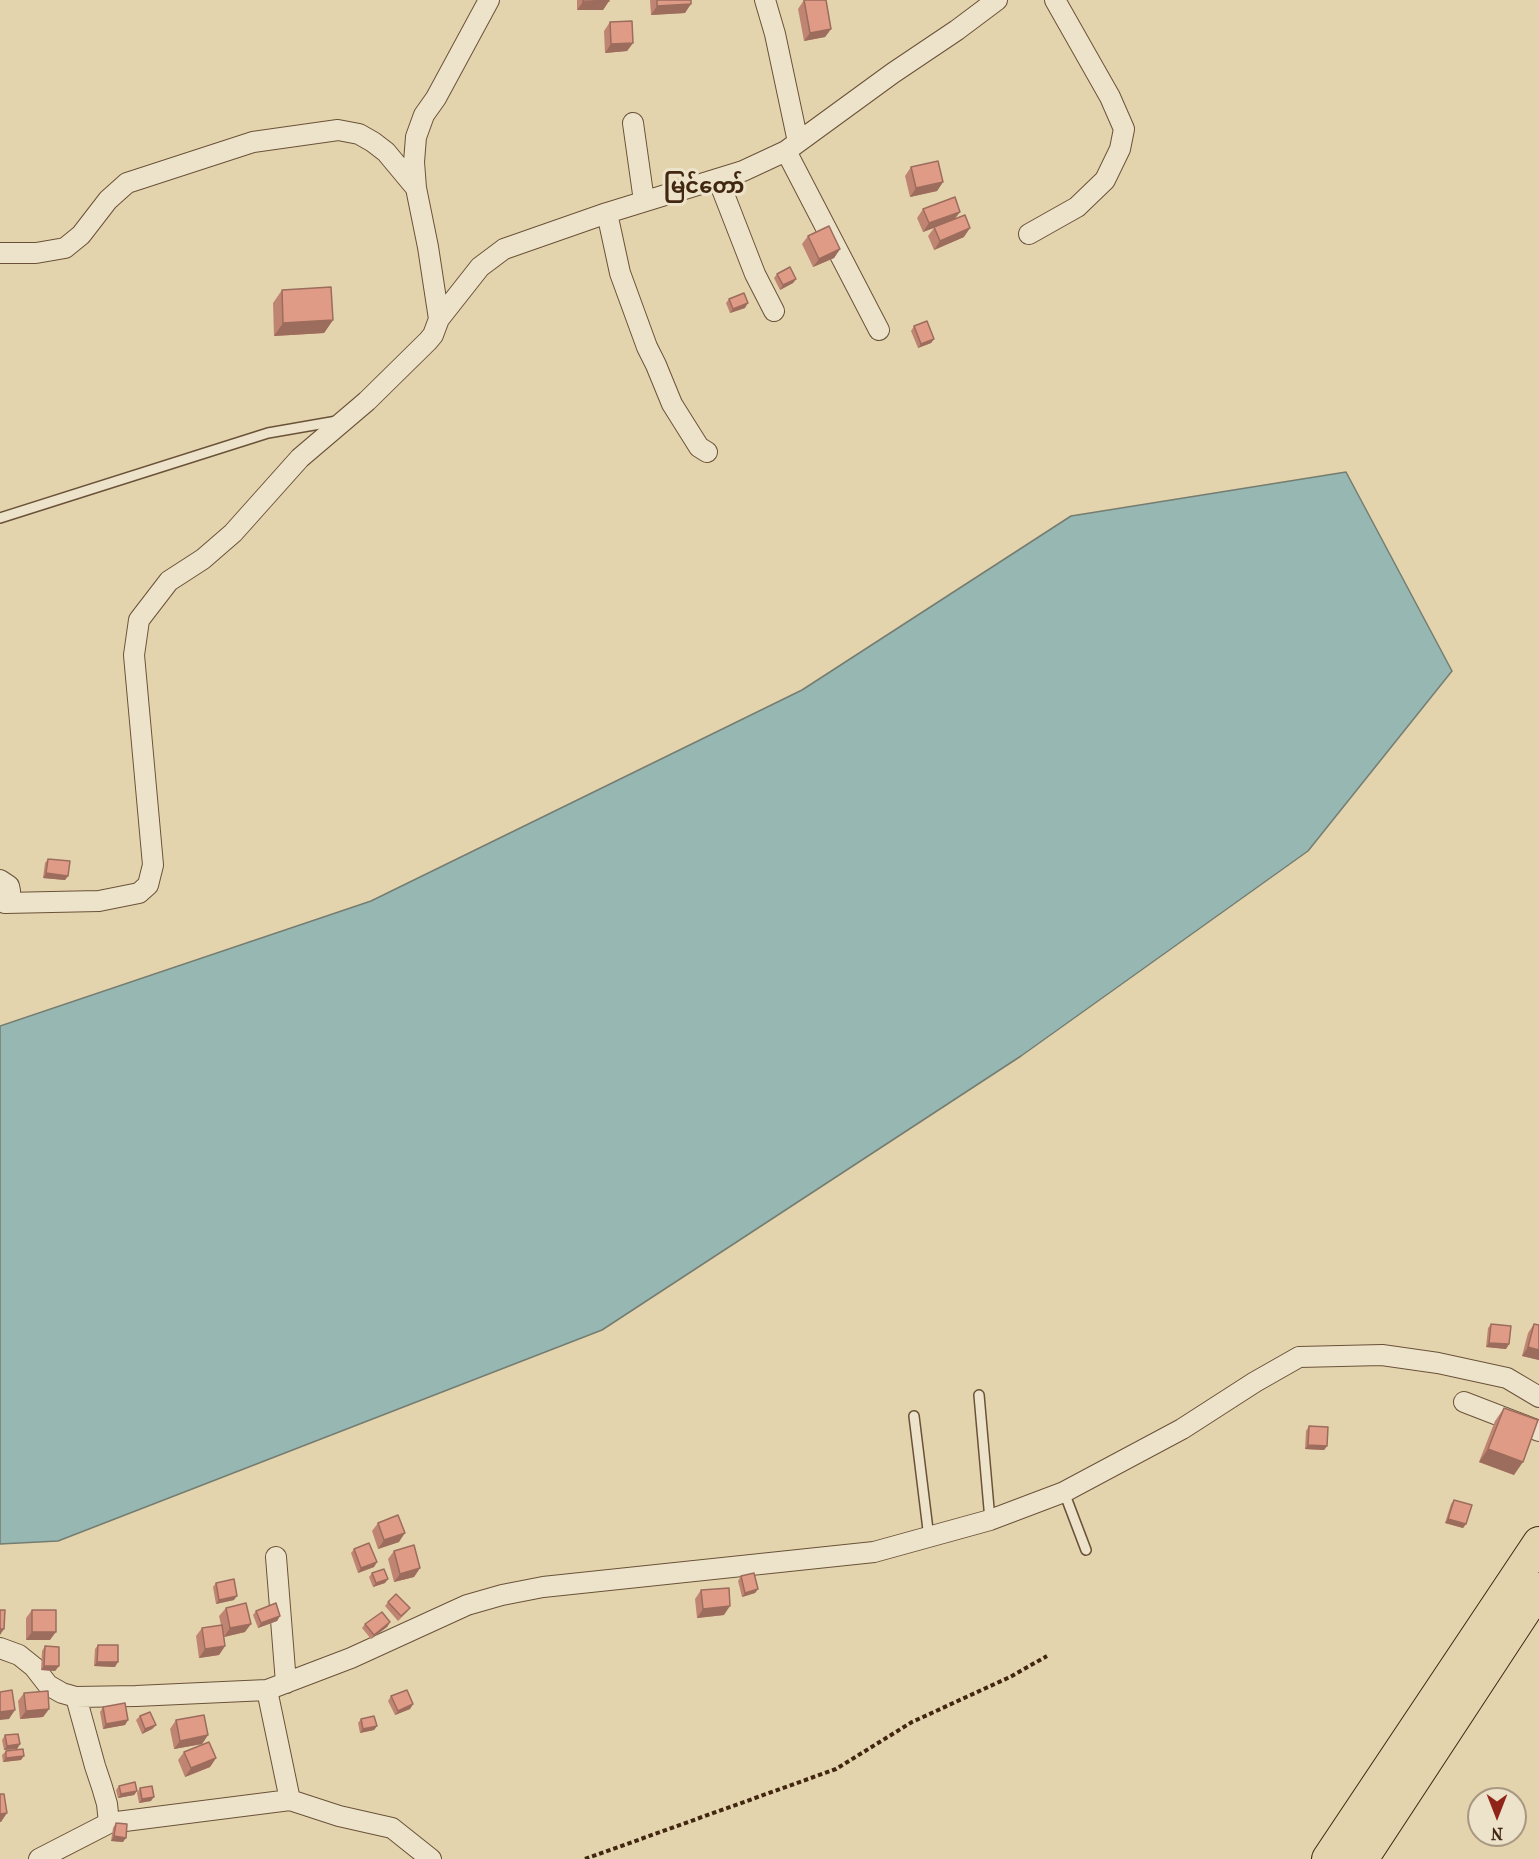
<!DOCTYPE html>
<meta charset="utf-8">
<style>
body{margin:0}
#map{position:relative;width:1539px;height:1859px;overflow:hidden;background:#e4d4ae;font-family:"IM FELL French Canon",serif}
canvas{display:block}
.north{position:absolute;left:1467px;top:1787px;width:60px;height:60px;box-sizing:border-box;background:#ede3ca;border:2px solid #a89780;border-radius:50%;rotate:180deg;font-size:16px;font-weight:700;line-height:24px;text-align:center;color:#412610}
.north::after{content:'';display:block;margin:auto;width:21px;height:27px;background:#8f2418;clip-path:polygon(50% 0,100% 100%,50% 72%,0 100%)}
</style>
<div id="map">
<canvas width="1539" height="1859"></canvas>
<div class="north">N</div>
</div>
<script>
const ctx = document.querySelector('canvas').getContext('2d');
ctx.lineJoin = 'round';
function paint(path, color) { ctx.fillStyle = color; ctx.fill(path, 'evenodd'); }
const poly = rows => new Path2D(rows.map(r => 'M' + r).join(''));
function stroke(path, color, width, dash) { ctx.strokeStyle = color; ctx.lineWidth = width; ctx.lineCap = dash ? 'butt' : 'round'; ctx.setLineDash(dash || []); ctx.stroke(path); }
function label(font, color, halo, rows, align = 'center') {
  ctx.font = font + ' "IM FELL French Canon","Noto Sans Myanmar",serif'; ctx.lineWidth = 6; ctx.setLineDash([]); ctx.textBaseline = 'middle'; ctx.strokeStyle = halo; ctx.fillStyle = color; for (const [text, x, y, turn = 0] of rows) {
    ctx.save(); ctx.translate(x, y); ctx.rotate((+turn || 0) * Math.PI / 180); ctx.textAlign = isNaN(turn) ? turn : align; if (halo) ctx.strokeText(text, 0, 0); ctx.fillText(text, 0, 0); ctx.restore();
  }
}
const water = poly([
 [1346,472,1452,671,1308,851,1021,1056,602,1330,58,1541,0,1544,0,1026,371,901,802,690,1071,516,1346,472]
]);
paint(water, '#97b7b2');
stroke(water, '#757d71', 1.5);
const lane = poly([
 [0,518,268,433,337,421],
 [979,1395,990,1520],
 [914,1416,929,1538],
 [1064,1492,1086,1550]
]);
const street = poly([
 [765,0,775,34,798,142],
 [633,123,644,201],
 [786,151,879,330],
 [718,179,755,274,774,311],
 [607,213,620,273,647,347,656,365,672,404,699,447,707,452],
 [1029,234,1077,207,1105,180,1120,149,1124,129,1110,97,1055,0],
 [0,253,36,253,65,248,81,235,108,200,127,183,253,142,338,130,359,134,373,142,386,152,416,188],
 [439,319,428,247,416,188,414,162,416,137,424,115,436,98,489,0],
 [0,880,9,886,10,891,9,900,5,903,99,901,139,893,148,885,153,865,134,655,139,620,169,581,203,559,233,533,300,458,367,401,428,341,433,335,439,319,480,267,504,249,607,213,743,171,786,151,893,73,957,30,997,0],
 [1464,1402,1539,1431],
 [276,1557,286,1683],
 [0,1648,19,1655,34,1667,48,1685,62,1693,76,1697,136,1696,267,1690,351,1658,467,1605,502,1595,543,1587,874,1552,990,1520,1064,1492,1182,1429,1255,1382,1299,1357,1382,1355,1438,1363,1507,1378,1539,1397],
 [267,1690,290,1800],
 [76,1697,95,1766,102,1787,107,1804,109,1823],
 [39,1859,109,1823,290,1800,339,1816,392,1828,431,1859]
]);
const primary = poly([
 [1328,1859,1539,1543],
 [1362,1859,1539,1589]
]);
stroke(lane, '#6a5238', 12);
stroke(street, '#6a5238', 22);
stroke(primary, '#412610', 34);
stroke(poly([
 [585,1859,836,1769,912,1722,1010,1677,1047,1656]
]), '#412610', 4, [4.5, 3]);
stroke(lane, '#ede3ca', 9);
stroke(street, '#ede3ca', 20);
stroke(primary, '#e4d4ae', 32);
paint(poly([
 [577,0,609,0,609,1,603,10,577,10],
 [650,0,691,0,685,13,651,15],
 [804,0,831,29,825,37,804,41,798,9],
 [610,22,633,43,627,51,605,53,604,31],
 [911,167,943,182,937,191,910,197,905,176],
 [923,209,955,219,964,237,934,250,928,236,934,228,923,232,917,218],
 [808,236,840,249,834,258,813,267,802,244],
 [777,274,796,279,793,283,780,290,774,278],
 [282,290,333,320,324,333,274,336,273,303],
 [729,299,745,308,730,313,726,303],
 [914,326,934,339,931,343,918,348,911,331],
 [48,859,68,876,65,880,43,878,45,863],
 [1491,1324,1509,1344,1506,1349,1486,1347,1488,1328],
 [1534,1324,1539,1325,1539,1360,1522,1356,1528,1333],
 [1504,1408,1514,1475,1479,1462,1495,1421],
 [1309,1426,1327,1446,1324,1450,1305,1449,1306,1431],
 [1454,1500,1466,1524,1463,1528,1445,1523,1451,1504],
 [378,1523,399,1542,378,1549,372,1531],
 [354,1549,377,1562,374,1567,358,1573,351,1553],
 [394,1551,420,1568,414,1577,394,1582,388,1559],
 [372,1573,385,1583,373,1587,369,1577],
 [741,1576,758,1589,755,1593,742,1597,738,1581],
 [216,1583,234,1600,216,1604,213,1587],
 [701,1590,724,1615,697,1618,695,1599],
 [388,1602,410,1608,407,1612,398,1621,385,1606],
 [226,1608,245,1632,224,1637,225,1646,219,1655,199,1658,196,1636,202,1628,221,1625,219,1616],
 [32,1610,50,1640,26,1640,26,1618],
 [256,1611,280,1616,277,1621,258,1628,253,1615],
 [390,1622,387,1627,371,1639,362,1628,365,1624],
 [98,1645,115,1667,94,1666,95,1649],
 [45,1646,59,1666,55,1671,41,1670,42,1651],
 [24,1693,49,1709,43,1717,20,1719,18,1701],
 [391,1696,413,1704,410,1709,395,1715,388,1701],
 [103,1707,128,1720,125,1725,103,1729,100,1712],
 [140,1716,156,1725,152,1729,142,1734,136,1720],
 [361,1719,377,1726,374,1730,360,1733,358,1723],
 [176,1720,208,1735,202,1744,174,1749,170,1729],
 [5,1735,20,1744,17,1749,4,1750,2,1740],
 [6,1751,21,1760,3,1762,2,1755],
 [184,1752,216,1758,210,1767,185,1777,178,1760],
 [119,1786,137,1791,134,1795,118,1798,116,1790],
 [140,1788,151,1801,139,1803,137,1793],
 [116,1823,123,1842,111,1841,113,1828]
]), '#c08572');
paint(poly([
 [609,1,603,10,577,10,583,2],
 [691,4,685,13,651,15,657,6],
 [831,29,825,37,804,41,810,33],
 [633,43,627,51,605,53,611,44],
 [943,182,937,191,910,197,916,188],
 [960,212,954,220,923,232,929,223],
 [970,228,964,237,934,250,940,241],
 [840,249,834,258,813,267,819,259],
 [796,279,793,283,780,290,783,285],
 [748,303,745,308,730,313,733,309],
 [333,320,324,333,274,336,283,323],
 [934,339,931,343,918,348,921,344],
 [46,873,68,876,65,880,43,878],
 [1489,1343,1509,1344,1506,1349,1486,1347],
 [1528,1347,1539,1350,1539,1360,1522,1356],
 [1308,1445,1327,1446,1324,1450,1305,1449],
 [1488,1449,1523,1462,1514,1475,1479,1462],
 [1448,1519,1466,1524,1463,1528,1445,1523],
 [405,1533,399,1542,378,1549,384,1540],
 [377,1562,374,1567,358,1573,361,1568],
 [420,1568,414,1577,394,1582,400,1574],
 [388,1579,385,1583,373,1587,376,1583],
 [758,1589,755,1593,742,1597,745,1593],
 [237,1596,234,1600,216,1604,219,1600],
 [730,1606,724,1615,697,1618,703,1609],
 [280,1616,277,1621,258,1628,261,1623],
 [390,1622,387,1627,371,1639,374,1635],
 [251,1624,245,1632,224,1637,230,1628],
 [0,1629,4,1629,0,1635],
 [32,1632,56,1632,50,1640,26,1640],
 [225,1646,219,1655,199,1658,205,1649],
 [97,1662,118,1662,115,1667,94,1666],
 [44,1666,59,1666,55,1671,41,1670],
 [413,1704,410,1709,395,1715,398,1711],
 [49,1709,43,1717,20,1719,26,1711],
 [15,1710,9,1719,0,1720,0,1712],
 [128,1720,125,1725,103,1729,106,1724],
 [156,1725,152,1729,142,1734,145,1729],
 [377,1726,374,1730,360,1733,363,1729],
 [208,1735,202,1744,174,1749,180,1741],
 [20,1744,17,1749,4,1750,7,1746],
 [24,1756,21,1760,3,1762,6,1758],
 [216,1758,210,1767,185,1777,191,1768],
 [137,1791,134,1795,118,1798,121,1794],
 [154,1797,151,1801,139,1803,142,1799],
 [7,1813,1,1822,0,1822,0,1814],
 [114,1836,126,1838,123,1842,111,1841]
]), '#9c6c5d');
const building = poly([
 [583,0,609,0,609,1,583,2,583,0],
 [657,0,691,0,691,4,657,6,657,0],
 [804,0,826,0,831,29,810,33,804,0],
 [632,21,633,43,611,44,610,22,632,21],
 [938,161,943,182,916,188,911,167,938,161],
 [955,197,960,212,929,223,923,209,955,197],
 [965,215,970,228,940,241,934,227,965,215],
 [829,226,840,249,819,259,808,236,829,226],
 [790,267,796,279,783,285,777,274,790,267],
 [331,287,333,320,283,323,282,290,331,287],
 [744,293,748,303,733,309,729,299,744,293],
 [927,321,934,339,921,344,914,326,927,321],
 [48,859,70,861,68,876,46,873,48,859],
 [1491,1324,1511,1326,1509,1344,1489,1343,1491,1324],
 [1534,1324,1539,1325,1539,1350,1528,1347,1534,1324],
 [1504,1408,1538,1420,1523,1462,1488,1449,1504,1408],
 [1309,1426,1328,1427,1327,1446,1308,1445,1309,1426],
 [1454,1500,1472,1505,1466,1524,1448,1519,1454,1500],
 [398,1515,405,1533,384,1540,378,1523,398,1515],
 [369,1543,377,1562,361,1568,354,1549,369,1543],
 [414,1545,420,1568,400,1574,394,1551,414,1545],
 [384,1569,388,1579,376,1583,372,1573,384,1569],
 [754,1573,758,1589,745,1593,741,1576,754,1573],
 [234,1579,237,1596,219,1600,216,1583,234,1579],
 [729,1588,730,1606,703,1609,701,1590,729,1588],
 [396,1594,410,1608,401,1616,388,1602,396,1594],
 [246,1603,251,1624,230,1628,226,1608,246,1603],
 [276,1603,280,1616,261,1623,256,1611,276,1603],
 [0,1610,5,1610,4,1629,0,1629,0,1610],
 [32,1610,56,1610,56,1632,32,1632,32,1610],
 [382,1612,390,1622,374,1635,365,1624,382,1612],
 [222,1625,225,1646,205,1649,202,1628,222,1625],
 [98,1645,118,1645,118,1662,97,1662,98,1645],
 [45,1646,59,1647,59,1666,44,1666,45,1646],
 [12,1690,15,1710,0,1712,0,1692,12,1690],
 [407,1690,413,1704,398,1711,391,1696,407,1690],
 [48,1691,49,1709,26,1711,24,1693,48,1691],
 [125,1703,128,1720,106,1724,103,1707,125,1703],
 [150,1712,156,1725,145,1729,140,1716,150,1712],
 [204,1715,208,1735,180,1741,176,1720,204,1715],
 [374,1716,377,1726,363,1729,361,1719,374,1716],
 [18,1734,20,1744,7,1746,5,1735,18,1734],
 [209,1742,216,1758,191,1768,184,1752,209,1742],
 [23,1749,24,1756,6,1758,6,1751,23,1749],
 [135,1782,137,1791,121,1794,119,1786,135,1782],
 [152,1786,154,1797,142,1799,140,1788,152,1786],
 [0,1794,4,1794,7,1813,0,1814,0,1794],
 [116,1823,127,1824,126,1838,114,1836,116,1823]
]);
paint(building, '#df9b85');
stroke(building, '#9c6c5d', 1.5);
label('bold 21px', '#412610', '#ede3ca', [
 ["မြင်တော်",704,188]
]);
</script>
